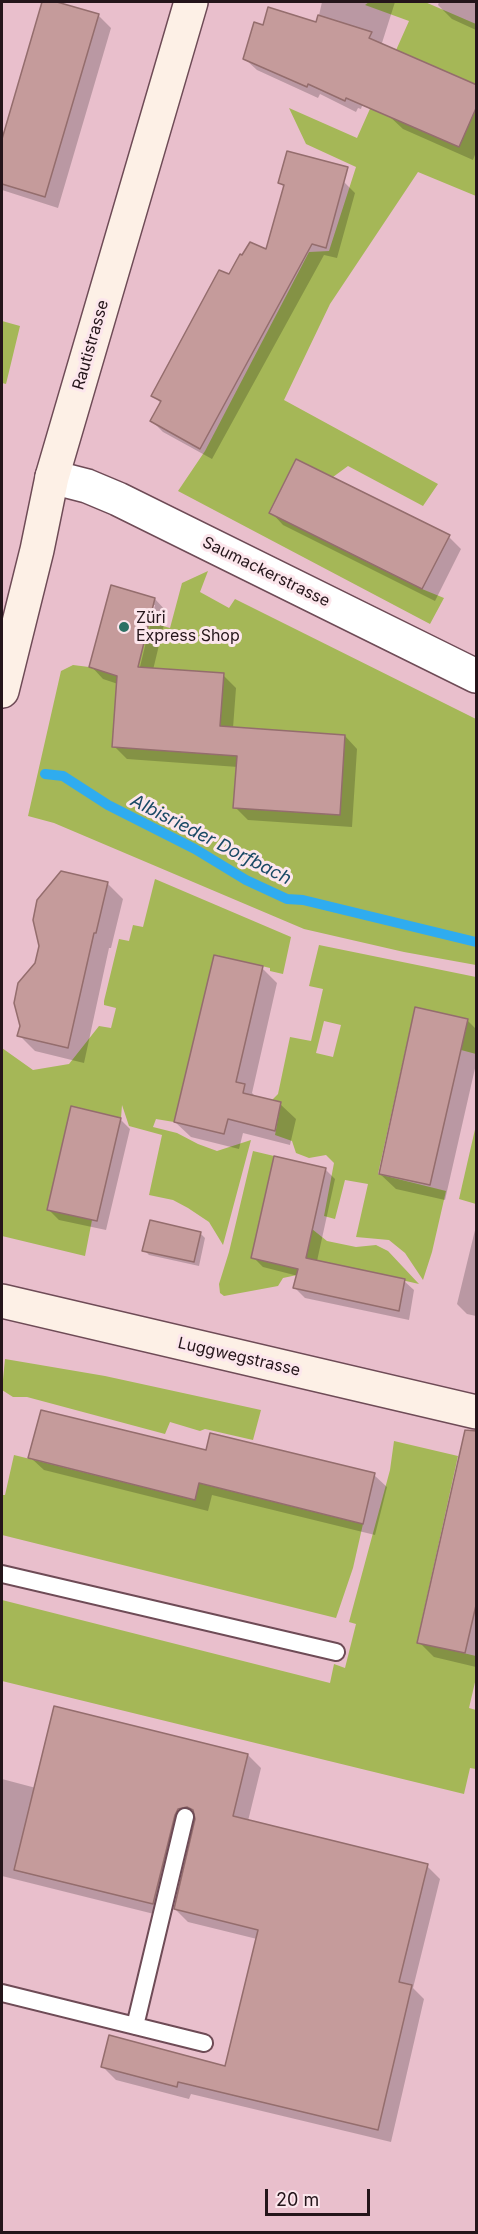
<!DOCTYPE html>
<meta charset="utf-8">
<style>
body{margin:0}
#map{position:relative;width:478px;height:2234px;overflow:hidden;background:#e9bfcc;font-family:Inter,sans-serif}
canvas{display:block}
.frame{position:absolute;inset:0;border:3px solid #24151a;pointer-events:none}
.scale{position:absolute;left:265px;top:2189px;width:105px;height:27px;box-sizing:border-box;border:3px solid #24151a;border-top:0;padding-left:8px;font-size:18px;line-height:21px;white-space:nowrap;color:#24151a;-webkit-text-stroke:4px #fce6ec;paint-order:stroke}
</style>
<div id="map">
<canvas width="478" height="2234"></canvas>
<div class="frame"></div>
<div class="scale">20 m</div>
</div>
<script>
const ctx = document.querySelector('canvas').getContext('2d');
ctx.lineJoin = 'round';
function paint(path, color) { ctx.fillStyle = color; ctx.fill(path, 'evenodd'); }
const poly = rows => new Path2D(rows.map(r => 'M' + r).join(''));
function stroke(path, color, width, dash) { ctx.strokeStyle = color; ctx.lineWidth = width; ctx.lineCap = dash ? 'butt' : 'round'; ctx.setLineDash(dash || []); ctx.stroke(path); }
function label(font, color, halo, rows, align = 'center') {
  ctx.font = font + ' Inter,sans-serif'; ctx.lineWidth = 6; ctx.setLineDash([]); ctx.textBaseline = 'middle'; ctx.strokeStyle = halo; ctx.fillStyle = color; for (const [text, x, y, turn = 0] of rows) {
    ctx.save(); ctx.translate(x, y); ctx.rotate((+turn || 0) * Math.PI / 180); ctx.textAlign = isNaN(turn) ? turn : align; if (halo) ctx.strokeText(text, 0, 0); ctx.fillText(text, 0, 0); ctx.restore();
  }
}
paint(poly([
 [369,2,425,2,476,24,476,196,418,172,330,304,284,400,438,484,423,506,348,466,333,477,296,459,269,512,422,589,444,598,430,624,178,491,205,451,309,252,329,251,356,167,306,144,289,108,357,138,409,21,365,5],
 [2,321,20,326,6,384,2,383],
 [208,571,200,592,229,608,235,599,476,719,476,965,404,952,304,929,54,823,28,816,61,671,73,665,89,667,117,676,237,756,233,808,340,815,345,735,220,726,224,673,134,667,149,622,170,628,182,583],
 [304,901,432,931,433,932,308,905],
 [155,879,291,937,283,974,270,971,270,968,215,955,174,1122,156,1119,153,1127,177,1133,198,1144,217,1151,251,1140,223,1245,209,1222,188,1208,173,1200,149,1195,162,1135,129,1126,122,1105,121,1118,71,1106,47,1210,92,1220,85,1256,2,1236,2,1048,33,1070,69,1064,99,1026,111,1028,116,1008,104,1005,104,1001,119,939,129,941,133,925,143,927],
 [319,945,476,977,476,1054,461,1050,468,1019,415,1007,378,1174,446,1191,432,1252,423,1280,405,1253,389,1240,356,1237,368,1184,345,1180,335,1219,324,1216,334,1163,326,1155,309,1158,296,1153,292,1141,275,1135,281,1102,272,1100,278,1094,290,1037,311,1041,323,989,309,986],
 [324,1021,341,1025,333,1057,316,1053],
 [476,1125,476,1204,459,1199],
 [253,1151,274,1156,251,1258,298,1269,297,1275,283,1278,278,1286,224,1296,220,1293,219,1284,229,1252],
 [312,1229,327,1241,356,1247,376,1245,388,1251,419,1284,306,1258],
 [5,1359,105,1376,261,1410,253,1440,205,1429,200,1431,170,1422,165,1434,27,1397,13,1397,2,1390],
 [394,1441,458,1456,417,1642,476,1656,476,1678,469,1708,476,1710,476,1769,470,1768,464,1794,2,1681,2,1600,330,1683,334,1664,345,1668,356,1624,349,1622,390,1470],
 [14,1455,195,1500,199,1483,363,1524,353,1568,336,1618,2,1535,2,1495,5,1495]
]), '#a5b757');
paint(poly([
 [43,2,52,2,98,15,111,28,58,208,2,190,2,143],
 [322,2,395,2,361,109,358,108,356,112,320,94,318,98,257,70,245,59,317,24],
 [439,2,476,2,476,30,452,19,438,5],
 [476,86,476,152,473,160,403,129,388,115],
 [343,181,355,193,337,258,324,255,212,459,163,432,152,421,162,404,153,396,229,276,267,251,285,188,280,183],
 [271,512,449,537,461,549,435,601,283,525],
 [155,599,167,612,153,670,223,675,236,688,233,728,345,736,357,749,352,827,248,820,235,807,238,767,127,759,114,746,118,684,103,679,91,666],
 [152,605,155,605,138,675,135,674],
 [61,873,108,884,123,899,111,948,109,948,84,1063,35,1051,19,1035],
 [262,968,277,983,252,1093,257,1098,280,1104,296,1119,290,1145,243,1133,239,1149,191,1137,175,1122],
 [467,1020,476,1029,476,1064,445,1200,396,1189,380,1174],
 [120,1119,130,1129,106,1230,59,1220,49,1210],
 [325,1169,335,1179,317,1261,404,1281,414,1290,409,1320,305,1298,295,1288,298,1276,263,1267,253,1257],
 [476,1226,476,1316,467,1314,457,1304],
 [200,1233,205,1238,199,1266,149,1255,144,1250],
 [207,1452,374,1475,387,1487,375,1535,212,1495,208,1511,44,1470,31,1458],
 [476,1485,476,1667,434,1657,419,1642],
 [248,1755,261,1768,248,1821,427,1866,440,1879,413,1988,424,1999,391,2142,191,2094,189,2099,116,2080,103,2067,226,2067,257,1939,188,1922,175,1909,197,1817,187,1828,166,1917,2,1876,2,1779,36,1788]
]), '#0003');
stroke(poly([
 [45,774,63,776,108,805,195,849,246,880,287,899,303,900,476,942]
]), '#2facef', 10);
const building = poly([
 [42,2,57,2,99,14,45,197,2,184,2,139,42,2],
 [268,7,316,22,318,15,372,32,369,38,477,85,477,106,459,147,346,98,345,101,308,84,307,87,243,59,254,22,263,25,268,7],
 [287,151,348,167,326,248,312,244,200,449,150,421,161,401,151,396,219,270,229,274,240,254,242,255,250,242,266,249,284,185,278,183,287,151],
 [296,459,450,535,422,589,269,513,296,459],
 [111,585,155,598,138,667,224,673,220,726,345,735,340,815,233,808,237,756,112,747,117,676,89,667,111,585],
 [61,871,108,882,96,933,94,933,68,1048,17,1036,20,1026,14,1003,18,983,35,963,39,946,33,920,37,900,61,871],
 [214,955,263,966,236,1082,245,1084,243,1093,281,1102,275,1131,228,1119,224,1134,174,1122,214,955],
 [415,1007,468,1019,430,1185,379,1174,415,1007],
 [71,1106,121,1118,97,1221,47,1210,71,1106],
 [274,1156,326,1168,306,1258,405,1279,399,1311,293,1288,298,1269,251,1258,274,1156],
 [150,1220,201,1232,194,1262,142,1251,150,1220],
 [41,1410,206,1450,210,1433,375,1473,363,1524,199,1483,195,1500,28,1458,41,1410],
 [465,1430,477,1431,477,1601,465,1653,417,1643,465,1430],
 [54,1706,248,1754,233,1816,428,1864,399,1982,412,1985,378,2130,178,2082,177,2087,101,2067,109,2035,225,2066,258,1930,174,1909,195,1819,193,1810,187,1807,178,1809,175,1815,153,1904,14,1870,54,1706]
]);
paint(building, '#c59b9b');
stroke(building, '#946d6d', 1.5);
const lane = poly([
 [2,1574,336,1652],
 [2,1993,204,2043],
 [135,2026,185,1817]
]);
const street = poly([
 [52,477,87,486,118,499,476,676]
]);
const secondary = poly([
 [2,691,37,550,52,477,191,2],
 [2,1301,476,1412]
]);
stroke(lane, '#6e4b56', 20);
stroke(street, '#6e4b56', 36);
stroke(secondary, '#6e4b56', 36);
stroke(lane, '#fff', 16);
stroke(street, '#fff', 33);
stroke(secondary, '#fdf0e6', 33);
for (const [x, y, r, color] of [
 [124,627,6,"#2d7164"]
]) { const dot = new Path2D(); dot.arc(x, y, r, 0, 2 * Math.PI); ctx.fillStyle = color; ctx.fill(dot); stroke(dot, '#fce6ec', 2); }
label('16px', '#24151a', '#fce6ec', [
 ["Rautistrasse",91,345,-74],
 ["Saumackerstrasse",266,572,26],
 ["Luggwegstrasse",239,1357,13]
]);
label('16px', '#24151a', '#fce6ec', [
 ["Züri",136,618],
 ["Express Shop",136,636]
], 'left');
label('italic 18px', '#1a4a66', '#fce6ec', [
 ["Albisrieder Dorfbach",211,840,27]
]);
</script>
